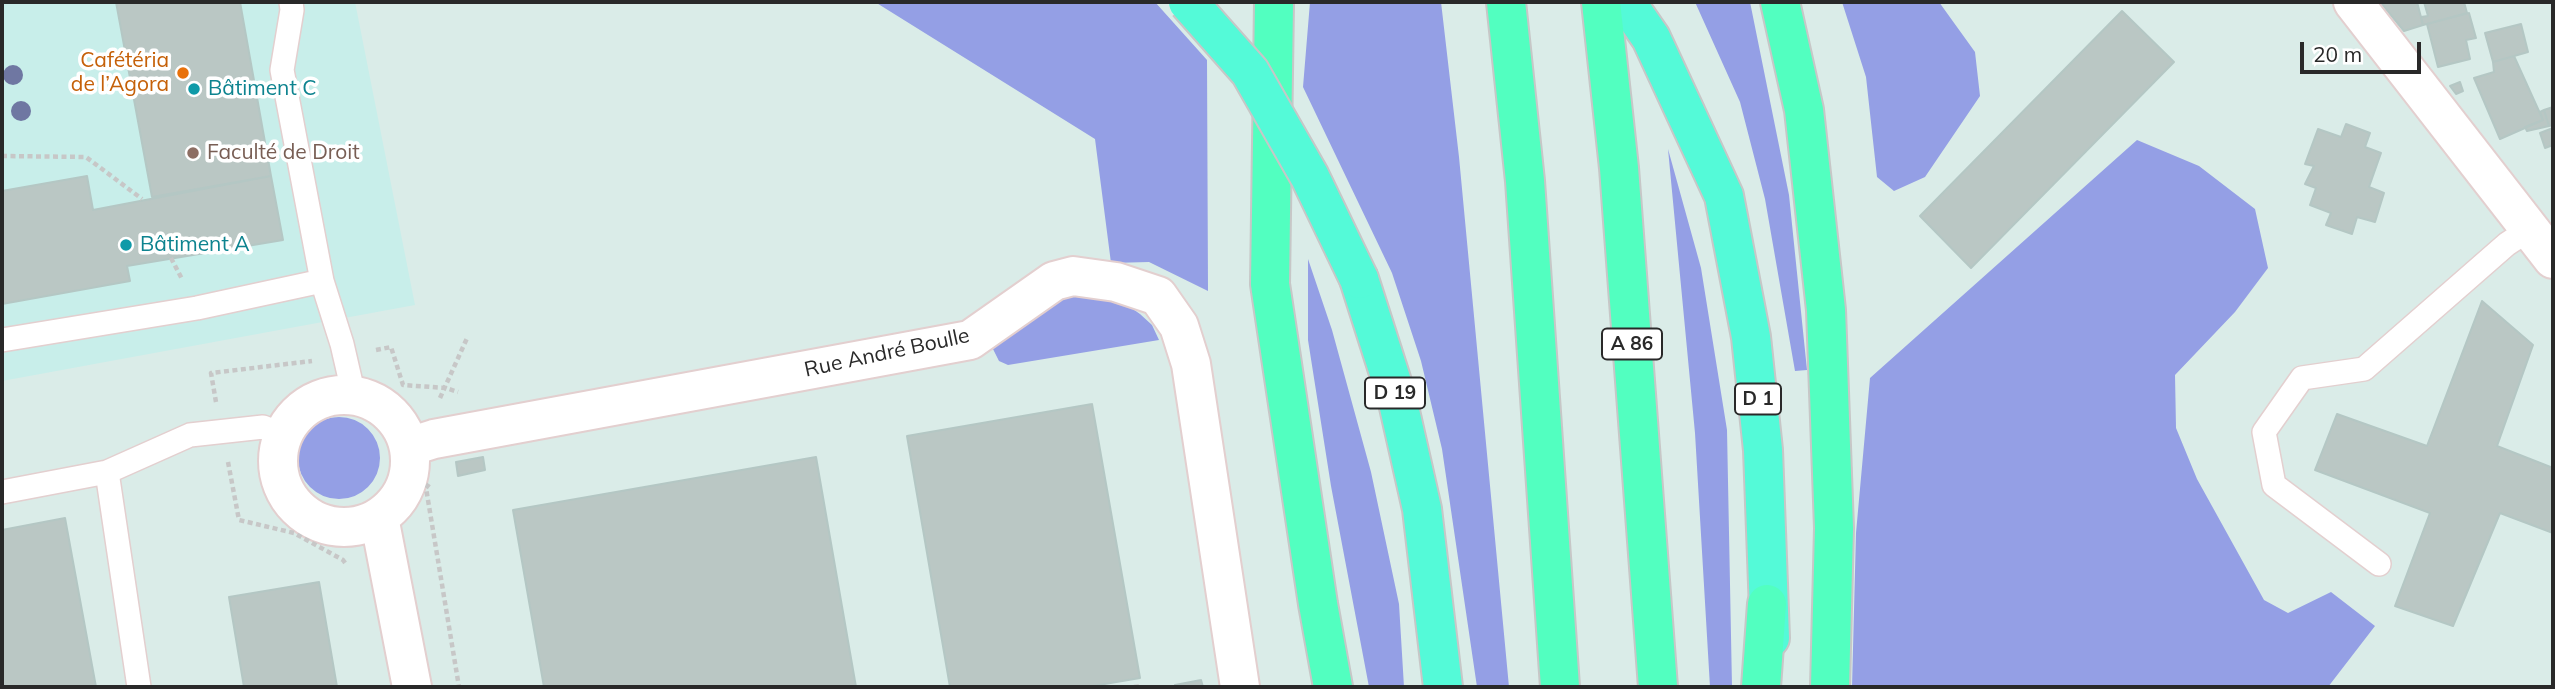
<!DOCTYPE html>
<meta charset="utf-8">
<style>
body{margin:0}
#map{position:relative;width:2555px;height:689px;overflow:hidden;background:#daece8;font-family:Mulish,sans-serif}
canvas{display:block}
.frame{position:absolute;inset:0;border:4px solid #292929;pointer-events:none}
.scale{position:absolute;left:2300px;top:42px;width:121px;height:32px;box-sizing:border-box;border:4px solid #292929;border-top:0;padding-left:9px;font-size:21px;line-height:24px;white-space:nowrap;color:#292929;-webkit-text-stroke:5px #fff;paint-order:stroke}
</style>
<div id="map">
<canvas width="2555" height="689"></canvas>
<div class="frame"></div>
<div class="scale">20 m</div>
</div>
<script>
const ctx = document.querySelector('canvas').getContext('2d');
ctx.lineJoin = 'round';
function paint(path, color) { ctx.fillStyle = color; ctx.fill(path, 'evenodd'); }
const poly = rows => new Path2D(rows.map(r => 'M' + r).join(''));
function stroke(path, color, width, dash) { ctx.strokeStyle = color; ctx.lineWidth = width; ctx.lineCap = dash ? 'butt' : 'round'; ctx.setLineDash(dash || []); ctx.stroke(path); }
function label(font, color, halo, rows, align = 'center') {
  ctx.font = font + ' Mulish,sans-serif'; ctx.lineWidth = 7; ctx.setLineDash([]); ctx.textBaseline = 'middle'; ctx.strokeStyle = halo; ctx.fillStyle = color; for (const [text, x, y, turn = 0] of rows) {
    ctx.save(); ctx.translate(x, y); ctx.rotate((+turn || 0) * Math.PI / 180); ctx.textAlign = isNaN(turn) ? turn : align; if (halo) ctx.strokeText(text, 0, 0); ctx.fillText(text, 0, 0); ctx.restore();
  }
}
paint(poly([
 [2,2,355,2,415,305,2,381]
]), '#c8eeea');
paint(poly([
 [875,2,1155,2,1207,60,1208,291,1149,262,1111,263,1095,139],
 [1310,2,1441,2,1459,157,1509,687,1477,687,1442,449,1421,361,1392,273,1303,87],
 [1695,2,1750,2,1789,195,1807,370,1795,371,1765,199,1740,102],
 [1842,2,1939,2,1975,52,1980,96,1925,177,1894,191,1877,177,1866,77],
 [2137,140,2199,166,2255,209,2268,268,2235,312,2175,375,2176,428,2197,479,2264,600,2288,613,2331,592,2375,626,2328,687,1852,687,1856,533,1870,378],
 [1668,149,1701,268,1727,430,1732,687,1710,687,1695,433],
 [1308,259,1332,330,1371,472,1399,604,1404,687,1369,687,1331,486,1308,340],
 [1094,293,1120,300,1140,314,1152,325,1159,340,1008,365,999,361,992,347,1046,305,1070,295],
 '298 458a41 41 0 1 1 82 0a41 41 0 1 1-82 0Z'
]), '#949fe5');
const building = poly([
 [116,2,240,2,271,176,152,197,116,2],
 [2417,2,2423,25,2404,31,2381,3,2417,2],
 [2424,2,2464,2,2467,13,2423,25,2421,17,2428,16,2424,2],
 [2122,11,2174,62,1971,268,1920,216,2122,11],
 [2469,13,2476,38,2466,40,2470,59,2438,67,2427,24,2469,13],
 [2521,24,2528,52,2493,62,2485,33,2521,24],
 [2514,56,2543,120,2500,139,2474,78,2494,72,2493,62,2514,56],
 [2460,82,2463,91,2456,94,2450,86,2460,82],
 [2553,107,2553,125,2549,126,2544,110,2553,107],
 [2544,110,2549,126,2527,131,2525,127,2543,120,2540,112,2544,110],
 [2346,124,2370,133,2365,147,2381,153,2369,187,2384,193,2375,222,2357,217,2352,234,2326,225,2331,213,2310,205,2316,188,2305,184,2314,166,2305,164,2318,129,2341,137,2346,124],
 [2553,128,2553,145,2545,148,2540,133,2553,128],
 [87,176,93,210,271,176,283,240,127,266,130,281,2,304,2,191,87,176],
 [2482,301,2533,345,2497,446,2553,468,2553,533,2500,513,2453,626,2395,606,2430,513,2315,470,2337,414,2427,446,2482,301],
 [1092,404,1140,678,1087,687,950,687,907,436,1092,404],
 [483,457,485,470,458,476,456,462,483,457],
 [816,457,856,687,544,687,513,510,816,457],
 [65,518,96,687,2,687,2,530,65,518],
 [319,582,337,687,244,687,229,597,319,582],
 [1201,680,1203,687,1176,687,1175,685,1201,680]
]);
paint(building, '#bac7c4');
stroke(building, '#b4c7c4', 2);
const service = poly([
 [291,2,292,10,282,70,322,281,342,344,354,396],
 [2,340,197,308,322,281],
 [107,472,190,435,263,427,283,435],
 [2,492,107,472,139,687],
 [2379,564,2274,485,2264,432,2302,378,2364,369,2507,244,2530,229]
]);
const minor = poly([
 [2353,2,2553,259],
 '278 461a66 66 0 1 1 132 0a66 66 0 1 1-132 0Z',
 [409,447,434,439,970,340,1054,281,1073,276,1116,282,1158,296,1179,326,1191,364,1240,687],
 [379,517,412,687]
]);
const trunk = poly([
 [1626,2,1651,38,1724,196,1751,337,1763,450,1770,638],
 [1359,279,1397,398,1422,509,1443,687]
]);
const motorway = poly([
 [1274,2,1270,284,1318,604,1333,687],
 [1506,2,1525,181,1560,687],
 [1601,2,1619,168,1658,687],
 [1780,2,1804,110,1826,310,1834,528,1830,687],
 [1761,687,1767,604]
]);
stroke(service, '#e3cfcf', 26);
stroke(minor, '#e3cfcf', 42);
stroke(trunk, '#c7c7c7', 42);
stroke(motorway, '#c7c7c7', 42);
stroke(poly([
 [2,156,86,157,142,199],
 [171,258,182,279],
 [376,350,391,347,403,385,446,388,458,392],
 [440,398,468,336],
 [216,402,211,373,312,361],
 [228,462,239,520,294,533,343,560,346,564],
 [429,484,426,488,459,687],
 [1134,687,1142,686]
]), '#c7c7c7', 4.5, [5, 3.5]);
stroke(service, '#fff', 23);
stroke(minor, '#fff', 38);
stroke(trunk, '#54fad8', 38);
stroke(motorway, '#52ffc0', 38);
const trunkBridge = poly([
 [1188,2,1250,72,1310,177,1359,279]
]);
stroke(trunkBridge, '#c7c7c7', 42, []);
stroke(trunkBridge, '#54fad8', 38);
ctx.fillStyle = '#6f77a2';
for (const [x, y] of [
 [13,75],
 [21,111]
]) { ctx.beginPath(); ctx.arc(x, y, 10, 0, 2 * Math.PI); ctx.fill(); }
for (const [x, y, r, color] of [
 [183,73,7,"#e8710a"],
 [194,89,7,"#0f9aa8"],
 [193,153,7,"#8d6e63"],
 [126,245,7,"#0f9aa8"]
]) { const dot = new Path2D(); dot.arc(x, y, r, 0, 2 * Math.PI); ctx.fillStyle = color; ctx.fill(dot); stroke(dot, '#fff', 2.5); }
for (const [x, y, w] of [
 [1632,344,60],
 [1395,393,60],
 [1758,399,46]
]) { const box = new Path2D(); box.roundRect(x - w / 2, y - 15.5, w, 31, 5); ctx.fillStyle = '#fff'; ctx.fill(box); stroke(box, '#292929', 2); }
label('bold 19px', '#292929', null, [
 ["A 86",1632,344],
 ["D 19",1395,393],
 ["D 1",1758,399]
]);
label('21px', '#c56008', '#fff', [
 ["Cafétéria",169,61],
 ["de l’Agora",169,85]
], 'right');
label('21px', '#0d838f', '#fff', [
 ["Bâtiment C",208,89],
 ["Bâtiment A",140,245]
], 'left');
label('21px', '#785e54', '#fff', [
 ["Faculté de Droit",207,153]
], 'left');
label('21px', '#292929', '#fff', [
 ["Rue André Boulle",887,353,-12]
]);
</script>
